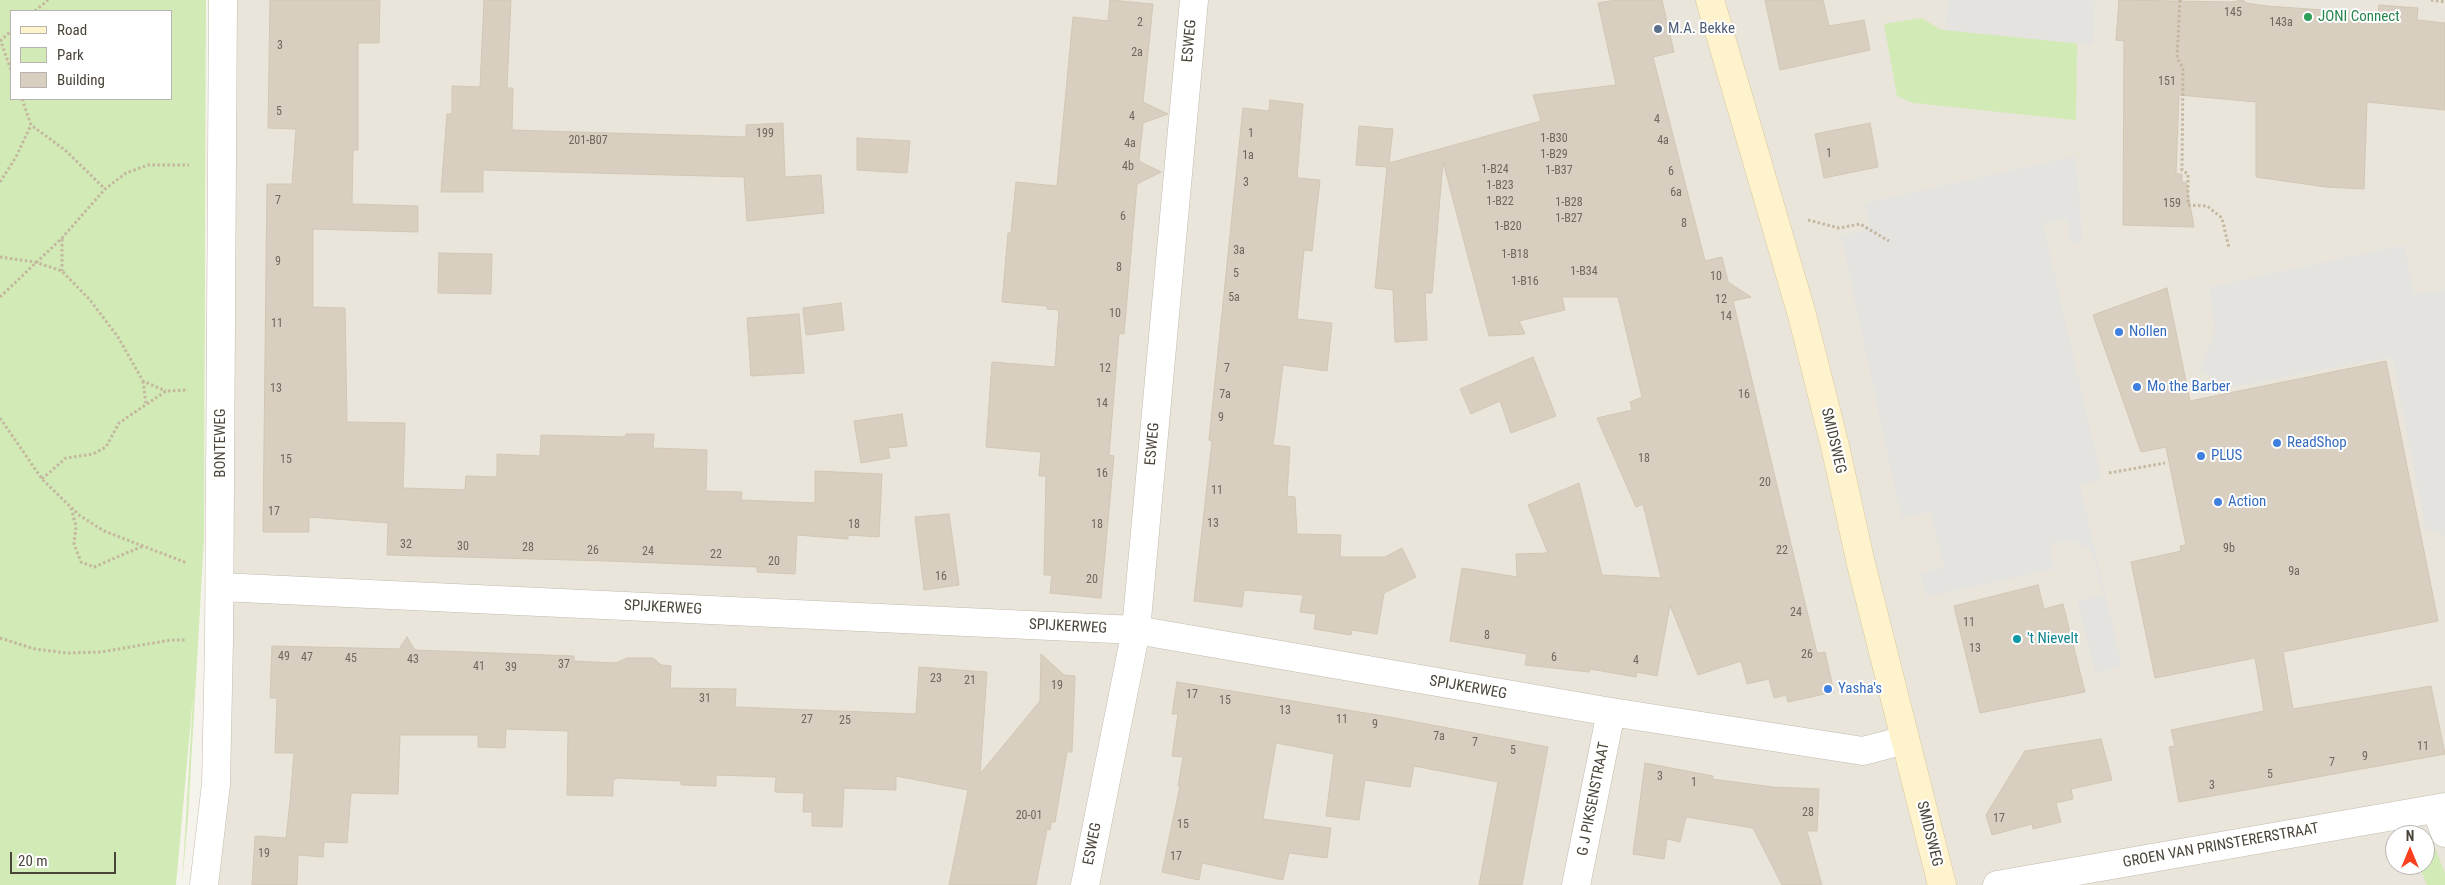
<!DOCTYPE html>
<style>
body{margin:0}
#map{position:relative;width:2445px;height:885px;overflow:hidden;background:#f6f3ec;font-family:"Roboto Condensed",sans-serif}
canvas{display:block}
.legend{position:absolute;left:10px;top:10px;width:162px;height:90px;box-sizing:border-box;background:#fff;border:1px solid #b7b4b0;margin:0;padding:6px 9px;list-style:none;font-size:15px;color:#4b4439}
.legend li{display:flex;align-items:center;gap:10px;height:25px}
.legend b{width:25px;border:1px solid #b7b4b0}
.north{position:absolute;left:2385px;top:825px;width:50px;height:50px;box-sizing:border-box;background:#fff;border:1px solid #b7b4b0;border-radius:50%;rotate:0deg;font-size:14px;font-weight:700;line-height:20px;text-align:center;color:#4b4439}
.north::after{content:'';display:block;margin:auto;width:18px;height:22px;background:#fc3f1d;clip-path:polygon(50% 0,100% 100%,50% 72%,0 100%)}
.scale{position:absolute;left:10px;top:852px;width:106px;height:22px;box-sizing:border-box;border:2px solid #4b4439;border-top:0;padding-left:6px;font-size:15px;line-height:18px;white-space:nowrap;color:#4b4439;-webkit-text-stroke:4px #fff;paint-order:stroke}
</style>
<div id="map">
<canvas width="2445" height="885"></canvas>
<ul class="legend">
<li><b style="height:6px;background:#fff3cd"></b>Road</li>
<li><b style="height:14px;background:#d2eab5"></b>Park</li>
<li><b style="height:14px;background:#d8cfc1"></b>Building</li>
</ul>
<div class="north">N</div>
<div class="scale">20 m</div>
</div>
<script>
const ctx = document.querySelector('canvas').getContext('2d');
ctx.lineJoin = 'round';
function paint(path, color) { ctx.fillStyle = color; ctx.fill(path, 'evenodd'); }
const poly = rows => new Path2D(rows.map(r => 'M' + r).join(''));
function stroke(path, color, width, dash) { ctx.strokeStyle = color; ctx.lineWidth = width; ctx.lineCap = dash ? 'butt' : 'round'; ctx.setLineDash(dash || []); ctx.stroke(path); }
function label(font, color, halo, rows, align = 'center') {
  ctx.font = font + ' "Roboto Condensed",sans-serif'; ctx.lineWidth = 4; ctx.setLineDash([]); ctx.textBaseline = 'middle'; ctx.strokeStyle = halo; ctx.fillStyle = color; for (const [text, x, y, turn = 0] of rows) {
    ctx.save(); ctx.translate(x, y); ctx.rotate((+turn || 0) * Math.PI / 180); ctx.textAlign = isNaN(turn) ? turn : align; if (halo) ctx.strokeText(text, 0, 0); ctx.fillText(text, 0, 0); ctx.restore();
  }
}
paint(poly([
 [227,0,2445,0,2445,885,217,885],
 [2395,835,2425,835,2425,865,2395,865]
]), '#eae5da');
paint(poly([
 [0,0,206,0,204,539,188,818,182,885,193,696,176,885,0,885],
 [11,11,171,11,171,99,11,99],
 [1922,18,1939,29,1945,30,2077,43,2076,120,1913,103,1897,96,1884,24],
 [2435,847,2445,874,2445,885,2427,885,2419,865,2425,865,2425,849]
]), '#d2eab5');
paint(poly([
 [1948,0,2095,0,2093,45,1945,30],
 [2076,156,2083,243,2070,243,2067,219,2043,224,2102,480,2080,485,2122,666,2095,673,2077,601,2103,595,2094,558,2090,550,2075,541,2050,543,2054,569,1926,597,1920,573,1944,567,1930,512,1901,518,1841,236,1867,230,1869,225,1865,203],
 [2404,245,2414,293,2445,290,2445,536,2426,530,2392,357,2227,388,2200,370,2215,330,2209,287]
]), '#e5e3e0');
const building = poly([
 [270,0,380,0,379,43,358,43,358,150,353,150,352,204,418,206,418,232,313,229,313,307,345,308,347,422,405,423,403,488,465,490,466,476,497,477,497,454,540,456,541,435,625,437,626,434,654,434,653,448,707,450,706,491,742,492,741,500,815,503,815,471,882,474,879,537,848,535,848,539,797,535,795,574,757,572,757,567,608,561,387,555,388,523,309,517,309,532,263,532,267,184,292,184,296,129,268,128,270,0],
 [484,0,511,0,507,88,513,88,512,130,746,137,746,125,783,123,785,177,821,175,824,213,747,221,744,177,483,170,483,192,441,192,447,114,452,114,452,86,480,87,484,0],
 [1110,0,1153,4,1143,102,1168,114,1143,123,1139,161,1161,172,1137,184,1124,334,1119,333,1109,455,1114,456,1101,598,1050,593,1052,575,1044,575,1046,476,1039,476,1041,452,986,447,992,362,1055,367,1059,310,1047,309,1047,306,1002,302,1008,233,1011,233,1016,182,1057,186,1073,17,1108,21,1110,0],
 [1615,0,1662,0,1674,52,1653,57,1705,261,1722,257,1728,282,1751,297,1733,301,1817,653,1825,652,1834,692,1788,702,1786,695,1774,698,1769,679,1747,684,1741,661,1698,675,1670,605,1657,676,1637,672,1636,677,1590,669,1589,672,1525,665,1527,654,1450,641,1462,568,1517,577,1516,554,1548,553,1528,505,1579,483,1602,575,1661,578,1643,504,1636,507,1597,418,1632,410,1630,402,1642,397,1618,297,1562,297,1565,310,1519,321,1525,334,1489,336,1443,162,1432,293,1425,293,1427,340,1395,342,1393,290,1375,288,1387,167,1356,165,1359,126,1393,129,1389,163,1541,121,1533,95,1616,85,1598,3,1615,0],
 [1765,0,1823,0,1829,26,1864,20,1870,50,1780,70,1765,0],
 [2119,0,2231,2,2243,0,2246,3,2267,6,2378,14,2379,5,2418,8,2417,20,2445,23,2445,110,2367,102,2364,189,2326,187,2256,177,2256,102,2179,95,2176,174,2182,174,2182,182,2186,182,2194,227,2123,225,2124,41,2116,40,2119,0],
 [1270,100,1303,104,1297,178,1320,180,1312,251,1304,250,1297,319,1332,323,1327,371,1283,365,1273,445,1290,447,1287,496,1295,497,1297,534,1341,535,1340,557,1385,557,1402,548,1416,577,1384,593,1377,634,1352,630,1351,635,1314,629,1316,614,1300,612,1303,595,1244,590,1242,607,1194,601,1212,441,1209,440,1243,108,1269,111,1270,100],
 [1870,123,1878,167,1824,178,1815,134,1870,123],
 [857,138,910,141,907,173,857,170,857,138],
 [439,253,492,254,491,294,438,293,439,253],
 [2167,288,2190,401,2386,361,2438,621,2283,652,2293,709,2431,686,2445,754,2179,802,2169,747,2175,746,2171,730,2264,711,2255,658,2155,678,2131,562,2181,551,2180,546,2186,545,2166,447,2141,452,2093,315,2167,288],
 [841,303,844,330,806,335,803,308,841,303],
 [799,314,804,373,751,376,747,318,799,314],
 [1533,357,1556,416,1511,433,1500,401,1471,414,1460,389,1533,357],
 [902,414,907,446,888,448,890,458,861,463,854,421,902,414],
 [949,514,959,585,924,590,915,517,949,514],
 [2038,585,2044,609,2063,604,2085,692,1980,713,1954,606,2038,585],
 [407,637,415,650,574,656,574,661,616,663,627,658,653,658,661,665,671,666,670,688,736,689,735,707,916,714,919,667,987,672,980,774,1040,701,1041,654,1064,675,1075,676,1072,752,1067,752,1055,822,1051,822,1050,830,1047,829,1036,885,949,885,968,790,896,776,896,790,844,788,842,827,812,826,812,812,803,812,804,793,775,792,776,777,716,775,716,786,681,785,681,781,615,778,615,780,613,780,613,796,567,795,568,731,506,729,505,748,478,747,478,735,400,735,398,794,351,793,347,843,324,842,323,857,298,855,297,885,252,885,255,836,286,838,290,802,294,753,275,753,277,698,270,698,272,646,399,649,407,637],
 [1177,682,1390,717,1548,747,1522,885,1479,885,1498,782,1414,766,1410,787,1365,780,1359,820,1326,816,1334,754,1276,743,1263,819,1331,828,1327,858,1289,853,1283,880,1202,863,1199,880,1162,872,1180,786,1178,786,1183,757,1172,756,1178,714,1172,714,1177,682],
 [2101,739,2112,780,2071,789,2073,799,2056,803,2061,822,2033,829,2032,824,1992,835,1986,815,2025,751,2101,739],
 [1645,763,1713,776,1712,779,1772,787,1819,789,1817,831,1807,831,1822,885,1782,885,1753,828,1686,817,1680,842,1667,839,1664,859,1633,854,1645,763]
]);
paint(building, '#d8cfc1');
stroke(building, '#d3c7b4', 1);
const street = poly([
 [220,587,1136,630,1611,712,1863,751,1905,740],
 [2436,809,2445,833],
 [204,885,216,784,219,640,223,0],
 [1085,885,1136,630,1194,0],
 [1576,885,1611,712],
 [1997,885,2445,807]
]);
const secondary = poly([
 [1710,0,1802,315,1835,446,1861,564,1942,885]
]);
stroke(street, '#c2bbae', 29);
stroke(secondary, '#d6c79b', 29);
stroke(poly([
 [2180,0,2177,58,2183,68,2182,170,2188,174,2188,205,2207,206,2222,218,2229,248],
 [2431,0,2445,2],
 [35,11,48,0],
 [0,39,11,70],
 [0,41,11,31],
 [22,99,31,125,65,150,105,189],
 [0,182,16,157,31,125],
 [1808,220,1839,228,1860,224,1889,241],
 [62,239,62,271],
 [0,257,35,262,62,271,90,300,118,337,143,381,166,391],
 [0,297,62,238,105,189,126,173,148,165,189,165],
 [143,381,146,404],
 [0,418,42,479,79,515,104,531,187,563],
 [2109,473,2165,463],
 [42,479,66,458,93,454,106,447,119,423,166,391,188,390],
 [71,508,76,526,74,544,81,562,94,567,143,546],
 [0,638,35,649,67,653,101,652,171,640,186,640]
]), '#c4b79f', 3, [2.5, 2.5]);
stroke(street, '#fff', 28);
stroke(secondary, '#fff3cd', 28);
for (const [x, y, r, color] of [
 [2308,17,5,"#2e9e5b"],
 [1658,29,5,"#5c6f8a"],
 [2119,332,5,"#3f7fe0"],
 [2137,387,5,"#3f7fe0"],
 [2277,443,5,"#3f7fe0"],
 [2201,456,5,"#3f7fe0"],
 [2218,502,5,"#3f7fe0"],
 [2017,639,5,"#0f9aa8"],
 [1828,689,5,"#3f7fe0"]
]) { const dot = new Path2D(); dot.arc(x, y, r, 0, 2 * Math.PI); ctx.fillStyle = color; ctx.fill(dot); stroke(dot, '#fff', 2); }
label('12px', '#6e675b', null, [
 ["145",2233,13],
 ["2",1140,23],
 ["143a",2281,23],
 ["3",280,46],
 ["2a",1137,53],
 ["151",2167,82],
 ["5",279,112],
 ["4",1132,117],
 ["4",1657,120],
 ["199",765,134],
 ["1",1251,134],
 ["1-B30",1554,139],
 ["201-B07",588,141],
 ["4a",1663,141],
 ["4a",1130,144],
 ["1",1829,154],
 ["1-B29",1554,155],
 ["1a",1248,156],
 ["4b",1128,167],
 ["1-B24",1495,170],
 ["1-B37",1559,171],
 ["6",1671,172],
 ["3",1246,183],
 ["1-B23",1500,186],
 ["6a",1676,193],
 ["7",278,201],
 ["1-B22",1500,202],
 ["1-B28",1569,203],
 ["159",2172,204],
 ["6",1123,217],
 ["1-B27",1569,219],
 ["8",1684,224],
 ["1-B20",1508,227],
 ["3a",1239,251],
 ["1-B18",1515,255],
 ["9",278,262],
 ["8",1119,268],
 ["1-B34",1584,272],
 ["5",1236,274],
 ["10",1716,277],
 ["1-B16",1525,282],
 ["5a",1234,298],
 ["12",1721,300],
 ["10",1115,314],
 ["14",1726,317],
 ["11",277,324],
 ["12",1105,369],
 ["7",1227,369],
 ["13",276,389],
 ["7a",1225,395],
 ["16",1744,395],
 ["14",1102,404],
 ["9",1221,418],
 ["18",1644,459],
 ["15",286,460],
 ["16",1102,474],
 ["20",1765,483],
 ["11",1217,491],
 ["17",274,512],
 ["13",1213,524],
 ["18",854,525],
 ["18",1097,525],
 ["32",406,545],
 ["30",463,547],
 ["28",528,548],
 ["9b",2229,549],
 ["26",593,551],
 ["22",1782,551],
 ["24",648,552],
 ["22",716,555],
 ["20",774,562],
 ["9a",2294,572],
 ["16",941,577],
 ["20",1092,580],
 ["24",1796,613],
 ["11",1969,623],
 ["8",1487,636],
 ["13",1975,649],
 ["26",1807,655],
 ["49",284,657],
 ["47",307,658],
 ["6",1554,658],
 ["45",351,659],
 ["43",413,660],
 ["4",1636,661],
 ["37",564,665],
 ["41",479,667],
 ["39",511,668],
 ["23",936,679],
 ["21",970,681],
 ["19",1057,686],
 ["17",1192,695],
 ["31",705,699],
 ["15",1225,701],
 ["13",1285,711],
 ["27",807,720],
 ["11",1342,720],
 ["25",845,721],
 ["9",1375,725],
 ["7a",1439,737],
 ["7",1475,743],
 ["11",2423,747],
 ["5",1513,751],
 ["9",2365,757],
 ["7",2332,763],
 ["5",2270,775],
 ["3",1660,777],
 ["1",1694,783],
 ["3",2212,786],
 ["28",1808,813],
 ["20-01",1029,816],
 ["17",1999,819],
 ["15",1183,825],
 ["19",264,854],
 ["17",1176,857]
]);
label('15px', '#27864d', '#fff', [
 ["JONI Connect",2318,17]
], 'left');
label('15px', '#4e5e75', '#fff', [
 ["M.A. Bekke",1668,29]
], 'left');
label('15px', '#4b4439', '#fff', [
 ["ESWEG",1190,41,-85],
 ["SMIDSWEG",1833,441,77],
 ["BONTEWEG",221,443,-90],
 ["ESWEG",1153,444,-85],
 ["SPIJKERWEG",663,608,3],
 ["SPIJKERWEG",1068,627,3],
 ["SPIJKERWEG",1468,688,10],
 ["G J PIKSENSTRAAT",1594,799,-79],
 ["SMIDSWEG",1929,834,76],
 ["ESWEG",1093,844,-79],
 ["GROEN VAN PRINSTERERSTRAAT",2221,846,-10]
]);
label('15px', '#366cbe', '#fff', [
 ["Nollen",2129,332],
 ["Mo the Barber",2147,387],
 ["ReadShop",2287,443],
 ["PLUS",2211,456],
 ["Action",2228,502],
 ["Yasha's",1838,689]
], 'left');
label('15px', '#0d838f', '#fff', [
 ["'t Nievelt",2027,639]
], 'left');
</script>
